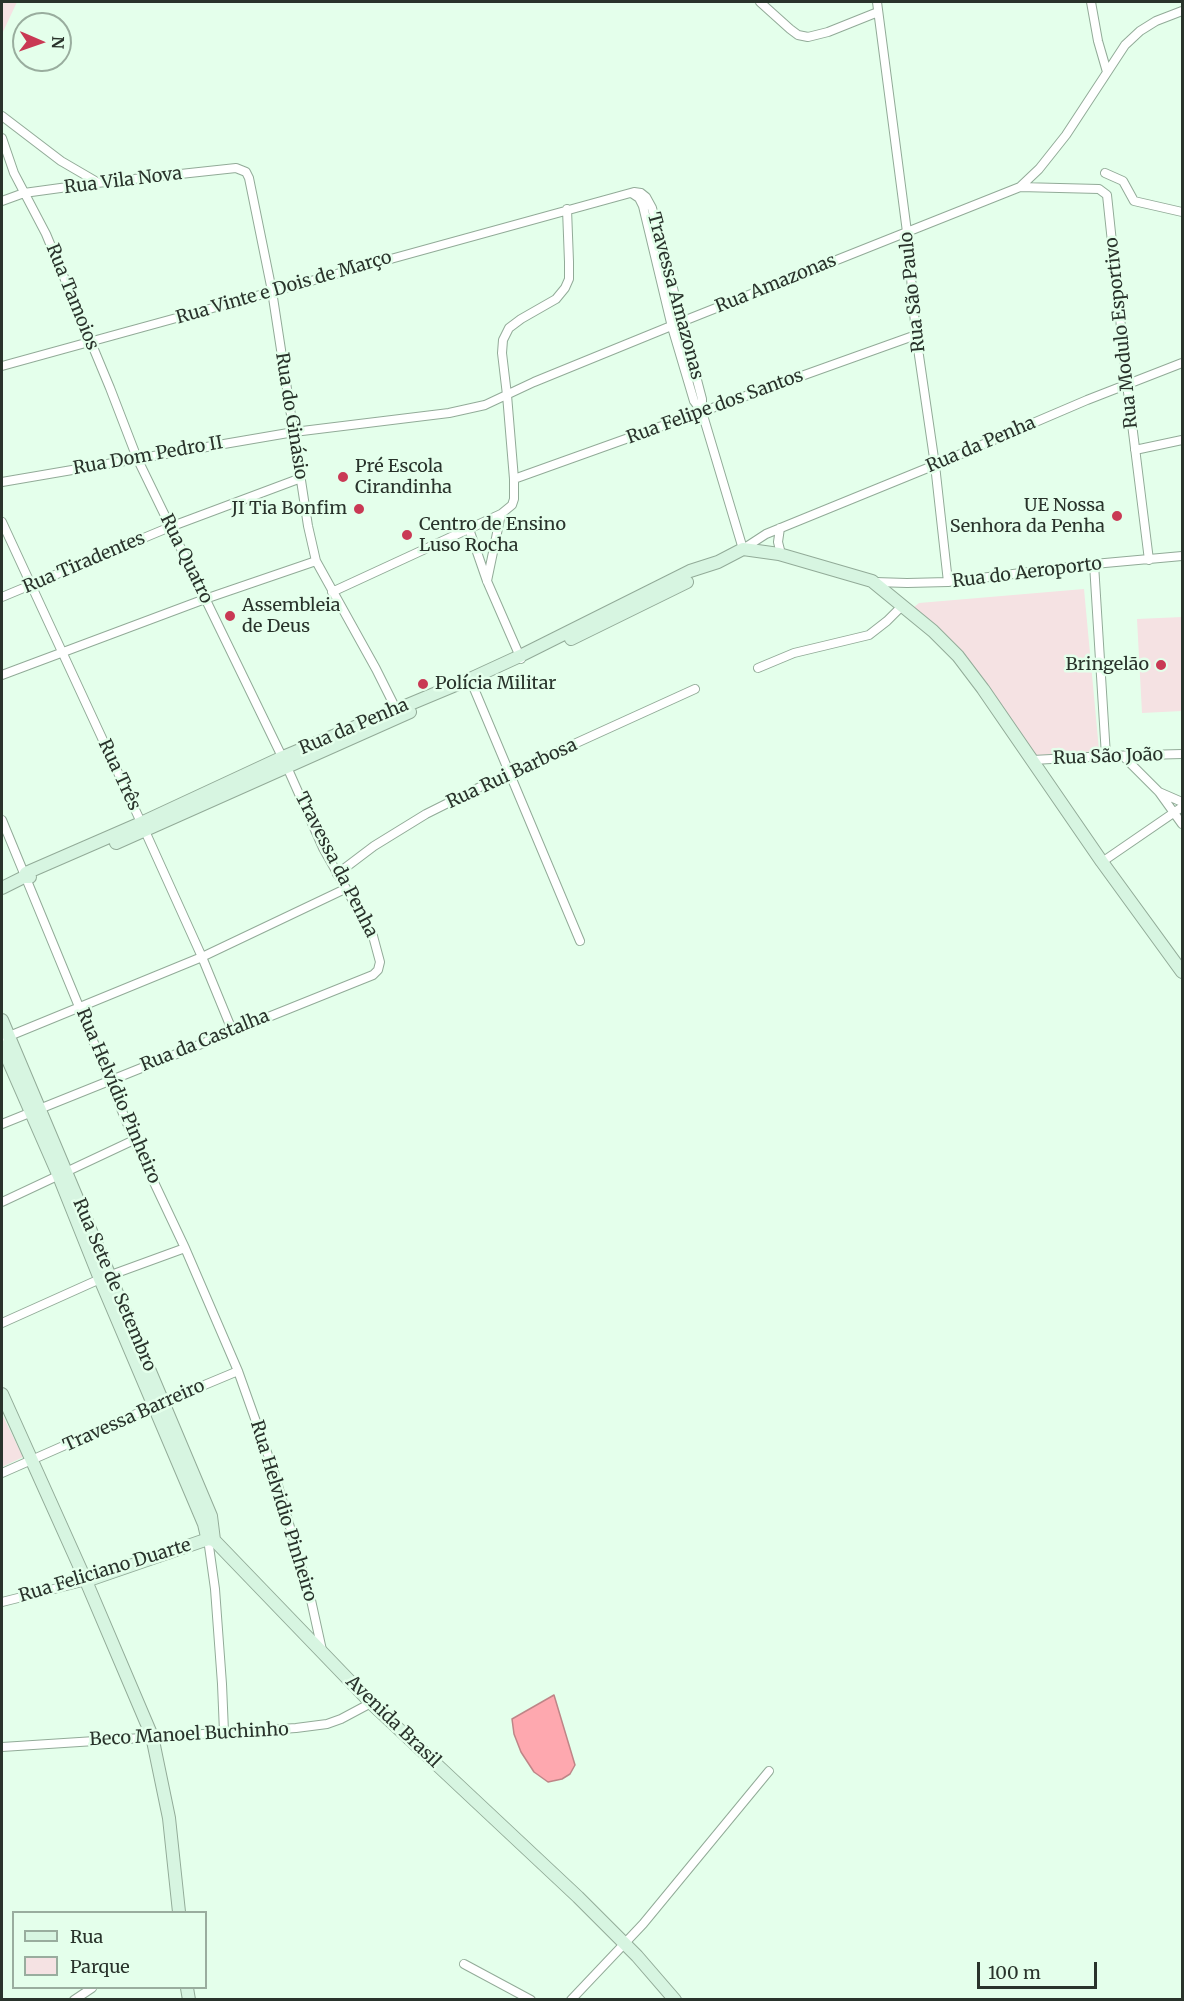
<!DOCTYPE html>
<meta charset="utf-8">
<style>
body{margin:0}
#map{position:relative;width:1184px;height:2001px;overflow:hidden;background:#e4ffeb;font-family:Merriweather,serif}
canvas{display:block}
.frame{position:absolute;inset:0;border:3px solid #29332b;pointer-events:none}
.legend{position:absolute;left:12px;top:1911px;width:195px;height:78px;box-sizing:border-box;background:#e4ffeb;border:2px solid #99ad9e;margin:0;padding:8px 10px;list-style:none;font-size:18px;color:#29332b}
.legend li{display:flex;align-items:center;gap:12px;height:30px}
.legend b{width:30px;border:2px solid #99ad9e}
.north{position:absolute;left:12px;top:12px;width:60px;height:60px;box-sizing:border-box;background:#e4ffeb;border:2px solid #99ad9e;border-radius:50%;rotate:92deg;font-size:16px;font-weight:700;line-height:24px;text-align:center;color:#29332b}
.north::after{content:'';display:block;margin:auto;width:21px;height:27px;background:#c93954;clip-path:polygon(50% 0,100% 100%,50% 72%,0 100%)}
.scale{position:absolute;left:977px;top:1962px;width:120px;height:27px;box-sizing:border-box;border:3px solid #29332b;border-top:0;padding-left:8px;font-size:18px;line-height:21px;white-space:nowrap;color:#29332b;-webkit-text-stroke:4px #e4ffeb;paint-order:stroke}
</style>
<div id="map">
<canvas width="1184" height="2001"></canvas>
<div class="frame"></div>
<ul class="legend">
<li><b style="height:8px;background:#d7f5e1"></b>Rua</li>
<li><b style="height:16px;background:#f5e2e3"></b>Parque</li>
</ul>
<div class="north">N</div>
<div class="scale">100 m</div>
</div>
<script>
const ctx = document.querySelector('canvas').getContext('2d');
ctx.lineJoin = 'round';
function paint(path, color) { ctx.fillStyle = color; ctx.fill(path, 'evenodd'); }
const poly = rows => new Path2D(rows.map(r => 'M' + r).join(''));
function stroke(path, color, width, dash) { ctx.strokeStyle = color; ctx.lineWidth = width; ctx.lineCap = dash ? 'butt' : 'round'; ctx.setLineDash(dash || []); ctx.stroke(path); }
function label(font, color, halo, rows, align = 'center') {
  ctx.font = font + ' Merriweather,serif'; ctx.lineWidth = 5; ctx.setLineDash([]); ctx.textBaseline = 'middle'; ctx.strokeStyle = halo; ctx.fillStyle = color; for (const [text, x, y, turn = 0] of rows) {
    ctx.save(); ctx.translate(x, y); ctx.rotate((+turn || 0) * Math.PI / 180); ctx.textAlign = isNaN(turn) ? turn : align; if (halo) ctx.strokeText(text, 0, 0); ctx.fillText(text, 0, 0); ctx.restore();
  }
}
paint(poly([
 [2,2,17,2,2,34],
 [1084,589,1099,750,1035,759,913,608,919,603],
 [1182,617,1182,711,1142,713,1137,619],
 [2,1414,23,1457,2,1467]
]), '#f5e2e3');
const water = poly([
 [554,1695,575,1765,570,1774,562,1779,548,1782,534,1772,521,1752,514,1734,512,1719,554,1695]
]);
paint(water, '#fea8af');
stroke(water, '#be8587', 1.5);
const street = poly([
 [760,2,790,29,798,35,808,37,828,32,878,12],
 [877,2,907,232,916,335,935,465,948,582],
 [1091,2,1098,41,1107,72],
 [2,116,61,161,97,182],
 [2,138,14,173,46,234,110,388,137,458,287,767,323,848,373,936,380,962,378,970,373,975,2,1124],
 [1105,173,1123,181,1134,201,1182,212],
 [1020,187,1099,189,1107,195,1127,384,1149,560],
 [633,194,639,198,643,206,672,327,694,401,702,412,743,549,766,534,935,465,1087,400,1182,363],
 [2,201,24,193,97,183,236,168,246,172,249,178,272,291,308,526,316,561,376,669,398,713],
 [2,366,634,192,641,193,646,197,652,208,702,399,702,412],
 [1135,450,1182,440],
 [514,479,916,335],
 [2,482,294,432,449,413,485,405,534,382,681,322,1020,187,1039,169,1066,135,1125,45,1140,31,1156,21,1182,11],
 [2,522,145,831,202,957,232,1030],
 [780,528,778,542,781,554],
 [469,529,487,581,521,659],
 [1094,564,1106,756],
 [487,581,501,514],
 [875,582,907,583,948,582,1094,564,1182,556],
 [332,592,501,514,512,505,514,499,514,479,507,395,502,353,503,340,509,328,521,319,556,299,565,288,569,279,569,262,567,209],
 [2,597,170,527,301,478],
 [758,668,794,653,869,635,887,621,903,605],
 [2,675,205,599,316,561],
 [470,679,580,941],
 [1123,756,1159,792,1182,824],
 [1033,760,1106,756,1182,754],
 [1159,792,1182,802],
 [2,820,134,1140,185,1248,238,1371,274,1472,311,1600,322,1650],
 [1102,862,1182,807],
 [337,874,374,846,426,814,484,785,695,689],
 [2,1039,202,957,345,889],
 [2,1202,134,1140],
 [2,1323,100,1279,185,1248],
 [2,1473,154,1406,238,1371],
 [208,1539,215,1589,222,1684,224,1732],
 [2,1602,86,1581],
 [2,1747,296,1728,327,1724,341,1719,371,1703],
 [464,1964,531,2000],
 [74,2000,92,1988],
 [571,2000,643,1924,769,1771]
]);
const secondary = poly([
 [571,639,687,582],
 [116,843,410,712],
 [24,877,26,873,141,823,283,757,470,679,520,656,690,571,718,562,743,549,779,554,872,581,933,631,958,656,983,689,1102,862,1182,972],
 [2,888,24,877,30,877],
 [2,1020,211,1516,214,1540],
 [2,1046,58,1174,100,1279,204,1524,207,1537],
 [2,1394,86,1581,152,1736,169,1818,179,1912],
 [214,1540,371,1703,578,1897,637,1956,675,2000],
 [86,1581,208,1539,214,1540],
 [187,1988,189,2000]
]);
stroke(street, '#92ab98', 10);
stroke(secondary, '#92ab98', 14);
stroke(street, '#fff', 8);
stroke(secondary, '#d7f5e1', 12);
for (const [x, y, r, color] of [
 [343,477,6,"#c93954"],
 [359,509,6,"#c93954"],
 [1117,516,6,"#c93954"],
 [407,535,6,"#c93954"],
 [230,616,6,"#c93954"],
 [1161,665,6,"#c93954"],
 [423,684,6,"#c93954"]
]) { const dot = new Path2D(); dot.arc(x, y, r, 0, 2 * Math.PI); ctx.fillStyle = color; ctx.fill(dot); stroke(dot, '#e4ffeb', 2); }
label('18px', '#29332b', '#e4ffeb', [
 ["Rua Vila Nova",123,181,-7],
 ["Rua Amazonas",776,284,-22],
 ["Rua Vinte e Dois de Março",284,288,-16],
 ["Rua São Paulo",913,292,-96],
 ["Travessa Amazonas",675,296,75],
 ["Rua Tamoios",72,297,68],
 ["Rua Modulo Esportivo",1122,333,-96],
 ["Rua Felipe dos Santos",715,407,-20],
 ["Rua do Ginásio",291,416,81],
 ["Rua da Penha",981,445,-23],
 ["Rua Dom Pedro II",148,456,-10],
 ["Rua Quatro",186,559,64],
 ["Rua Tiradentes",84,563,-23],
 ["Rua do Aeroporto",1027,573,-7],
 ["Rua da Penha",354,727,-23],
 ["Rua São João",1108,757,-2],
 ["Rua Rui Barbosa",512,774,-25],
 ["Rua Três",119,775,65],
 ["Travessa da Penha",336,865,63],
 ["Rua da Castalha",205,1041,-22],
 ["Rua Helvídio Pinheiro",118,1096,67],
 ["Rua Sete de Setembro",114,1285,67],
 ["Travessa Barreiro",134,1416,-24],
 ["Rua Helvidio Pinheiro",283,1511,73],
 ["Rua Feliciano Duarte",105,1571,-17],
 ["Avenida Brasil",393,1722,44],
 ["Beco Manoel Buchinho",189,1735,-3]
]);
label('18px', '#29332b', '#e4ffeb', [
 ["Pré Escola",355,467],
 ["Cirandinha",355,488],
 ["UE Nossa",1105,506,"right"],
 ["Senhora da Penha",1105,527,"right"],
 ["JI Tia Bonfim",347,509,"right"],
 ["Centro de Ensino",419,525],
 ["Luso Rocha",419,546],
 ["Assembleia",242,606],
 ["de Deus",242,627],
 ["Bringelão",1149,665,"right"],
 ["Polícia Militar",435,684]
], 'left');
</script>
